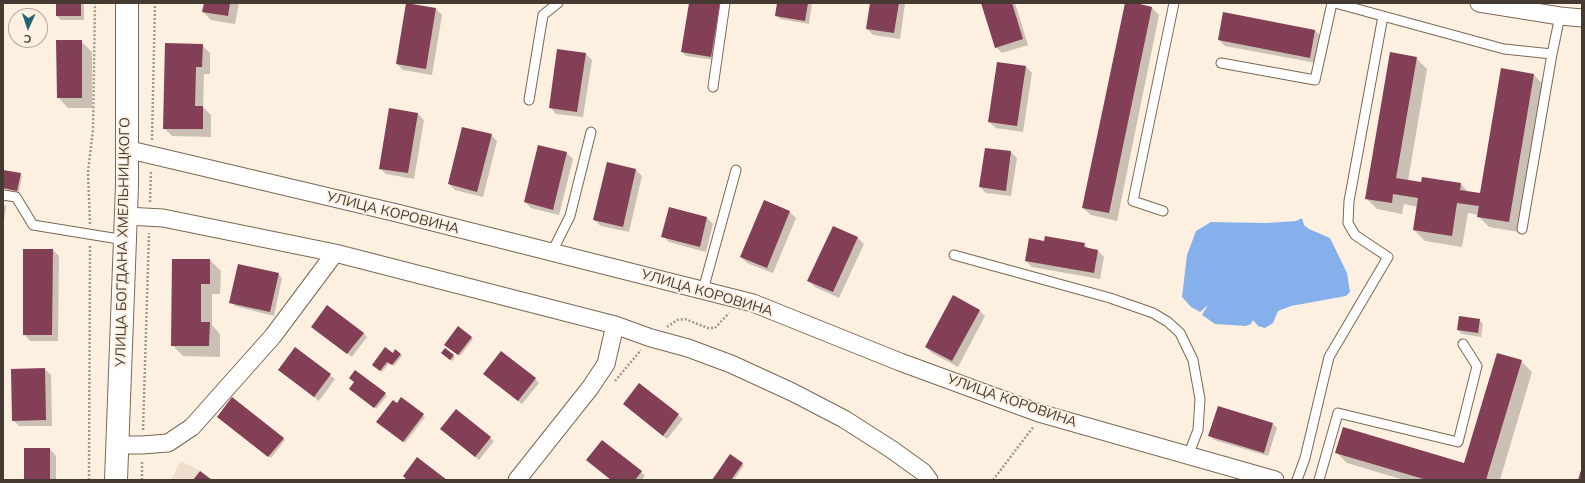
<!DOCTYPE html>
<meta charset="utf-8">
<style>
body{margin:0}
#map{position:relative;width:1585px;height:483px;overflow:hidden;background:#fef0e1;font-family:Mulish,sans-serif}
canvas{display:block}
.frame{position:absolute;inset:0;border:4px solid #443a31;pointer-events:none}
.north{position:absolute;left:8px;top:8px;width:40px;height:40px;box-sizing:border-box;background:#fef0e1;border:1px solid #b4a79b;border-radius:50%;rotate:183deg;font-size:11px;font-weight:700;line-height:16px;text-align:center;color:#443a31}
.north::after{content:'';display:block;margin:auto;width:14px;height:18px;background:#216577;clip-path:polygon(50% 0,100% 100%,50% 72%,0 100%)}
</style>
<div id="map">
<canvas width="1585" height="483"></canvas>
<div class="frame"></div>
<div class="north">С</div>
</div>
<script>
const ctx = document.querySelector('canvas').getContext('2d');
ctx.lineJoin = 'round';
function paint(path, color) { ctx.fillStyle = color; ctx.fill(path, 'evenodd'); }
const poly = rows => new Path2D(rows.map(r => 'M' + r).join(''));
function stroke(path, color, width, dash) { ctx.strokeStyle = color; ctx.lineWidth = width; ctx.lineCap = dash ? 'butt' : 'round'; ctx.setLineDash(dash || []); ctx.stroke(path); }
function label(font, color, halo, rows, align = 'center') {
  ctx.font = font + ' Mulish,sans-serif'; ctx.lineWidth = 4; ctx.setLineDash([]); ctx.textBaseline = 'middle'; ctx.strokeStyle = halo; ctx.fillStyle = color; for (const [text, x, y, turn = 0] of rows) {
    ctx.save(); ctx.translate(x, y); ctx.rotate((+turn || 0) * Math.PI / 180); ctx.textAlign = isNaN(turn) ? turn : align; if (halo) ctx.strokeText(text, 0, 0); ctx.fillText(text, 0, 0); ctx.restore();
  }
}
paint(poly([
 [181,461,200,471,212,480,171,480]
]), '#efdecd');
paint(poly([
 [1302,218,1304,225,1309,229,1330,238,1347,273,1350,292,1346,296,1291,306,1278,311,1273,323,1265,328,1258,326,1253,320,1251,324,1246,326,1215,324,1202,315,1208,305,1200,312,1191,307,1182,297,1187,255,1196,231,1211,222,1266,223,1296,221]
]), '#85b0eb');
paint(poly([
 [57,3,84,3,84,20,61,20,57,16],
 [205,3,239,3,235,24,211,20,203,12],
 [690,3,724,3,715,60,686,56,682,52],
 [778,3,812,3,809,24,780,19,776,15],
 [871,3,905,3,900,39,873,35,867,29],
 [982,3,1015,3,1028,45,1002,53,996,47],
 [1126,3,1151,7,1159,15,1117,221,1091,215,1083,208],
 [436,9,442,15,432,75,403,70,397,64],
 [1315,30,1321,37,1316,63,1225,46,1219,40],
 [81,41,92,52,92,108,68,108,58,97],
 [202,45,210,53,210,74,204,74,203,107,211,115,211,137,172,136,164,128],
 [586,54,592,60,583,117,556,114,550,107],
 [1416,58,1427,69,1408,181,1422,184,1461,184,1468,192,1481,194,1534,75,1545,86,1519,232,1489,227,1478,216,1479,215,1468,213,1462,247,1425,241,1414,230,1418,207,1404,204,1402,214,1377,209,1366,198],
 [1026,67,1032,73,1023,132,996,128,989,122],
 [390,109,418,114,424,120,414,179,386,174,380,168],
 [491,135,497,141,483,197,455,190,449,184],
 [539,146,567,153,573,159,559,215,531,208,525,202],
 [1011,152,1017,158,1011,196,986,193,980,187],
 [636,170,642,176,629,232,601,226,594,220],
 [3,171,20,174,22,176,19,192,3,189],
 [764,202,790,212,796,218,773,273,747,263,741,257],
 [3,204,6,206,4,220,3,220],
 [670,208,707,218,713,224,706,252,669,242,663,236],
 [834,227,858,238,864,244,839,298,815,287,809,281],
 [1045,242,1084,244,1089,249,1098,251,1104,257,1100,279,1032,267,1026,261],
 [53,250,59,256,58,341,30,341,24,334],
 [210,260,221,271,220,294,212,294,212,325,220,334,220,357,183,356,172,345],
 [278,274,282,278,274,316,235,306,231,302],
 [979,310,985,316,958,367,932,353,926,347],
 [1479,320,1483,324,1481,337,1462,334,1458,330],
 [316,330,363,333,367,337,352,357],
 [471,337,473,339,460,356,445,345],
 [295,349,335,379,319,401,279,370],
 [393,354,400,354,402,356,394,366,389,363,382,372,375,367],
 [444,355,453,356,455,357,452,361],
 [1521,361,1532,372,1500,480,1404,480,1347,463,1336,452,1465,464],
 [45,369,51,375,52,426,19,426,13,420],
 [489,378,535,379,539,383,522,404],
 [640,385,683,419,667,439,624,404],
 [352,390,385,394,387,396,376,409],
 [402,399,425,417,405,443,379,423],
 [220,418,283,438,285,440,271,458],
 [1273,424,1277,428,1268,456,1214,440,1210,436],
 [446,433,490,438,494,441,479,460],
 [602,441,641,472,645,476,642,480,611,480],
 [50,449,56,456,56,480,25,480],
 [742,464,744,465,734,480,713,480]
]), '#0003');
paint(poly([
 [56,3,81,3,81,16,56,16],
 [204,3,230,3,228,16,202,12],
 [406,3,436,8,426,69,396,64],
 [689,3,720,3,711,57,681,52],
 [777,3,808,3,805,21,775,16],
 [870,3,899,3,894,33,866,29],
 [981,3,1012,3,1023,39,995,48],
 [1125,3,1136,3,1152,7,1109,213,1082,208],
 [1223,12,1315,30,1310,58,1218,40],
 [56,40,82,40,82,98,57,98],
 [165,43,203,44,202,67,196,67,195,106,203,106,203,129,163,129],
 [557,49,586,53,577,112,549,108],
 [1390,52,1417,57,1396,178,1421,182,1422,177,1461,183,1460,190,1480,193,1501,68,1534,74,1509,222,1477,217,1479,206,1457,203,1452,236,1413,230,1418,198,1393,194,1392,203,1365,199],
 [997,62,1026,66,1017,126,988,122],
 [389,108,418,113,408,173,379,169],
 [462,127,492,134,477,192,448,184],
 [538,145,567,152,553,210,524,202],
 [985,148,1011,151,1006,191,979,187],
 [607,162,636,169,623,227,593,220],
 [3,170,21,173,17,191,3,188],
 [764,200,790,211,767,268,740,257],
 [669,207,707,217,700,247,661,237],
 [833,226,858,237,833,292,807,281],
 [1045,236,1085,243,1084,247,1098,250,1094,273,1025,261,1029,238,1044,241],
 [23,249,53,249,52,335,23,335],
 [172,259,210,259,210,284,201,284,201,322,210,322,209,346,171,346],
 [238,264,279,273,270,312,229,303],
 [953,295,980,310,952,361,925,347],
 [327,305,364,333,347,354,311,327],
 [1459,316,1480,319,1478,333,1457,330],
 [458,326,472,337,458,355,444,345],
 [295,347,331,374,314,397,278,370],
 [385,347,393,353,395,349,401,354,392,365,387,362,380,371,372,365],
 [445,348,454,355,450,360,441,353],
 [501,351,536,378,518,401,483,374],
 [1497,353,1522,360,1486,480,1427,480,1335,453,1343,427,1464,463],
 [45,368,46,420,12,421,11,369],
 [355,370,386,393,374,408,349,389,354,382,349,378],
 [639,383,679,414,663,436,623,404],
 [232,397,284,438,268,457,217,417],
 [401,397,424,414,403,442,376,422,393,400,397,403],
 [1218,406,1273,423,1264,453,1208,436],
 [456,409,491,437,475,457,440,429],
 [602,440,642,471,635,480,611,480,586,460],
 [24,448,50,448,50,480,24,480],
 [730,454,743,463,731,480,712,480],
 [417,457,447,480,407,480,403,476],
 [1582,467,1582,480,1578,480],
 [200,471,212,480,193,480]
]), '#833f56');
const lane = poly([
 [1335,3,1504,49,1552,54,1560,16],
 [1221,63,1315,80,1332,3],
 [713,87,725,3],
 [529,100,543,15,558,3],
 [3,195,16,197,33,225,125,240],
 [1163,211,1133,201,1174,3],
 [1522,229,1552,54],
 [552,252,570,216,591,132],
 [954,255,1110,298,1153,313,1168,322,1180,333,1193,360,1200,399,1198,430,1188,456],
 [703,290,736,170],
 [1297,480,1305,458,1329,357,1388,257,1355,235,1348,223,1349,201,1383,16],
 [1319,480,1338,413,1458,442,1477,366,1463,344]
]);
const street = poly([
 [1479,3,1560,16,1582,18],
 [126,149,397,213,753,303,900,362,1039,413,1275,480],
 [126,216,163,218,335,253,615,325,651,338,688,348,731,364,792,392,844,419,891,449,923,472,929,480],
 [117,445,142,445,168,443,192,427,273,336,335,253],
 [517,480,590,388,606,364,615,325]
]);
const secondary = poly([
 [116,480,127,185,127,3]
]);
stroke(lane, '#7c6752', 11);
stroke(street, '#7c6752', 19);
stroke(secondary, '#7c6752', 24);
stroke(poly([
 [152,140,155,3],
 [150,202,151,171],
 [90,224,88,172,93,129,95,3],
 [667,327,677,320,685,319,708,328,715,328,729,313],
 [615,381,641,350],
 [143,430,149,233],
 [89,480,90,245],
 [142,480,142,461],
 [993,480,1034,426]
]), '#a3978b', 2.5, [2, 2]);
stroke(lane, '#fff', 9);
stroke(street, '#fff', 17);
stroke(secondary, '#fff', 22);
label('14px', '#443a31', '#fef0e1', [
 ["УЛИЦА КОРОВИНА",393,213,14],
 ["УЛИЦА БОГДАНА ХМЕЛЬНИЦКОГО",123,242,-89],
 ["УЛИЦА КОРОВИНА",707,293,16],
 ["УЛИЦА КОРОВИНА",1012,401,19]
]);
</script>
